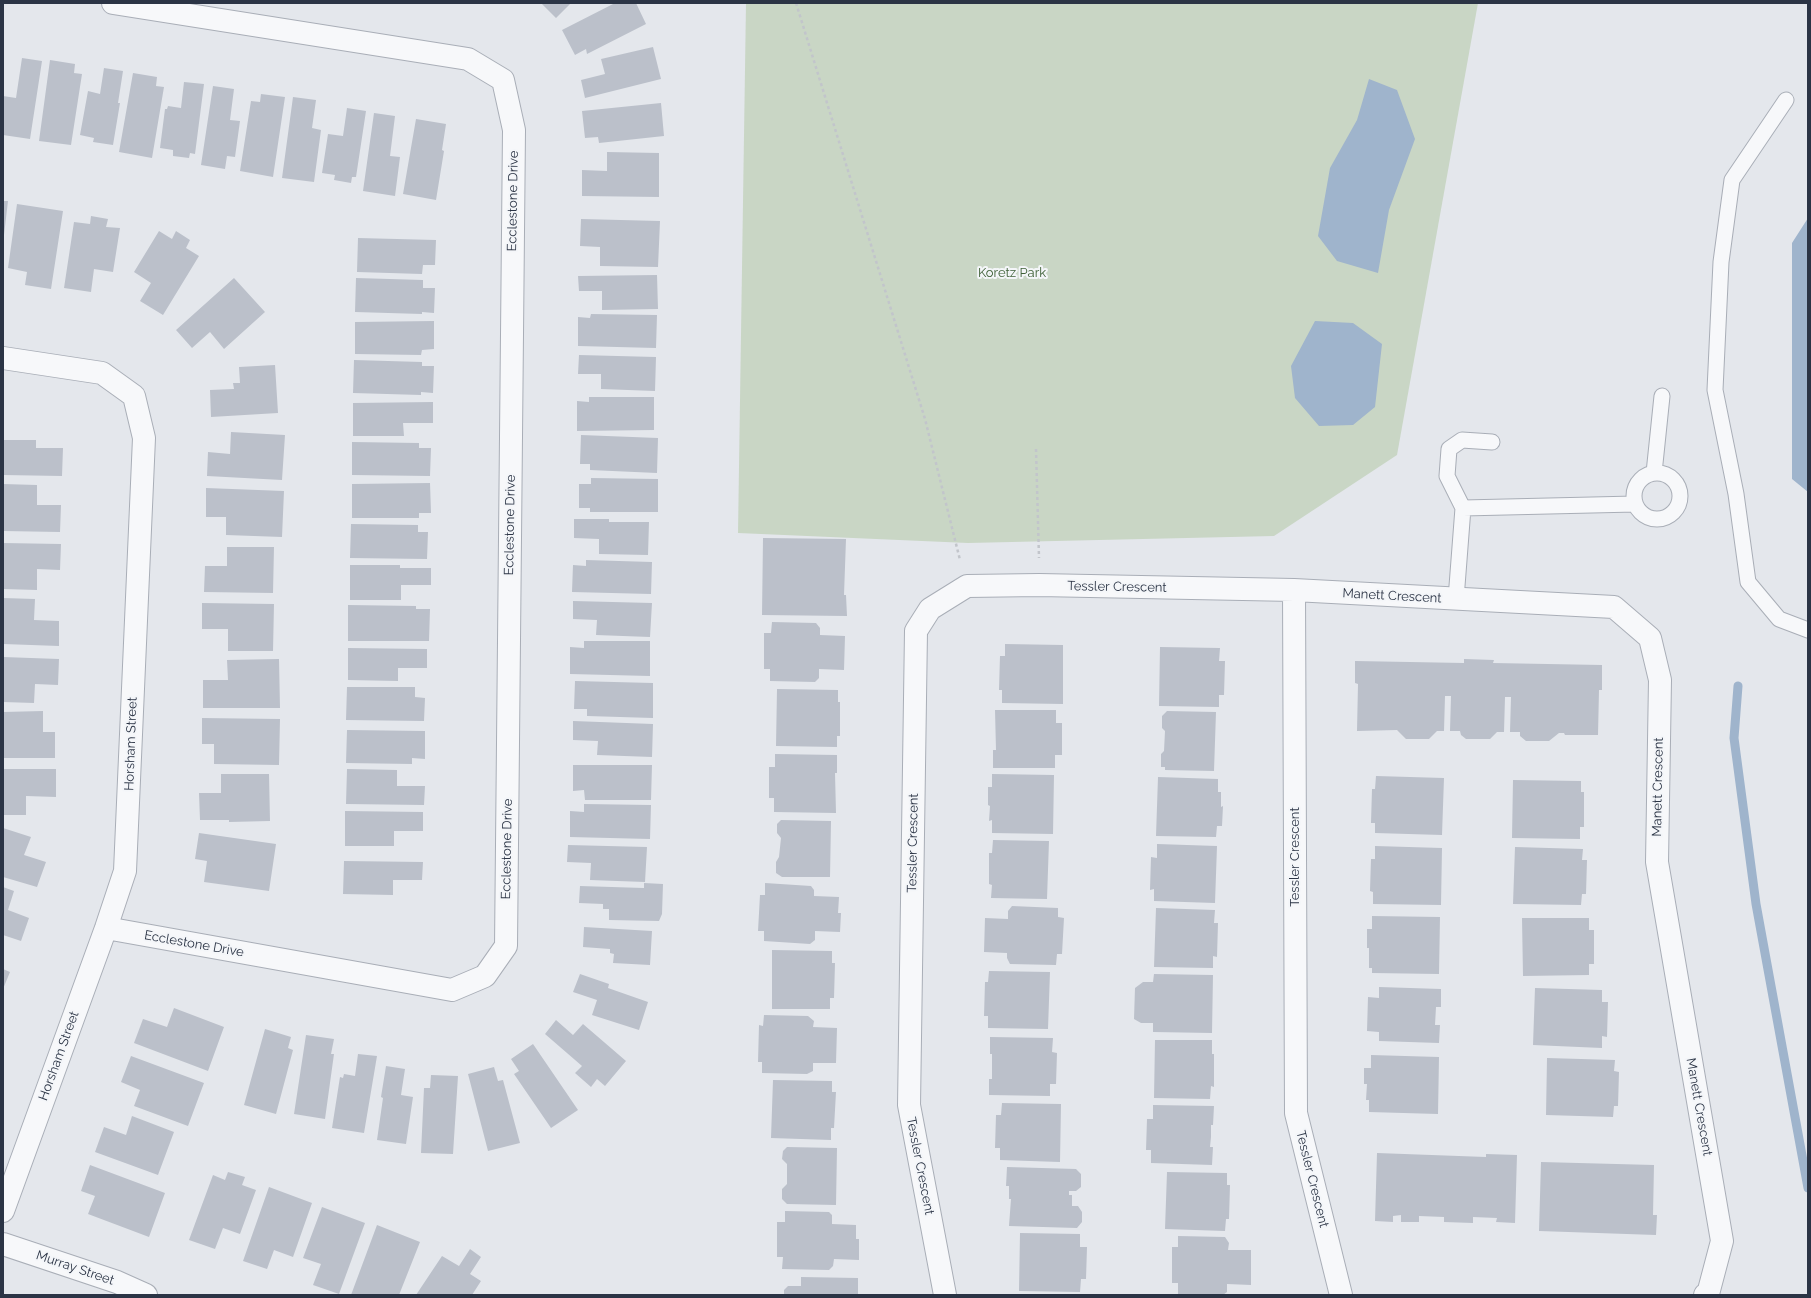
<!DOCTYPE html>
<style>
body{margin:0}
#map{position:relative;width:1811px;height:1298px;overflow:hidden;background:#e4e7ec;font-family:Raleway,sans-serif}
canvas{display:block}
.frame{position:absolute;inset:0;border:4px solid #2b3445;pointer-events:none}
</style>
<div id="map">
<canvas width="1811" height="1298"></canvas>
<div class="frame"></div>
</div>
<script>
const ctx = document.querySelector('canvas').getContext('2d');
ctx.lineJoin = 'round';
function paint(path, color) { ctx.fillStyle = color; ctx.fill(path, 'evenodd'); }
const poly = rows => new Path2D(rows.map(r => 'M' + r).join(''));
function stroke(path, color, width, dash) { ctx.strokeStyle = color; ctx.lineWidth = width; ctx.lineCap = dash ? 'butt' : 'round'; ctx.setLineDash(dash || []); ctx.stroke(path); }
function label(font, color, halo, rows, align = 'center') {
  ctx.font = font + ' Raleway,sans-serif'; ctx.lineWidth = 4; ctx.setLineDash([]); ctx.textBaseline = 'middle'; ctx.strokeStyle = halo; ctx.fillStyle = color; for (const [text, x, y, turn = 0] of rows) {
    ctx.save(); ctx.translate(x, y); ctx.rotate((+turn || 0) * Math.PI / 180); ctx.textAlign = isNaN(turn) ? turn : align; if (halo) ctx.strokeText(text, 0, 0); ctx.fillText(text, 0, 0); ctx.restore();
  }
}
paint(poly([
 [746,3,1478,3,1397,455,1274,536,968,543,738,533]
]), '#c9d6c5');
paint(poly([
 [1369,79,1397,90,1415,139,1389,210,1378,273,1337,261,1318,236,1330,168,1357,120],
 [1808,218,1808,492,1792,479,1792,243],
 [1315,321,1353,323,1382,344,1375,407,1353,425,1319,426,1295,398,1291,366]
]), '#9fb4cc');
stroke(poly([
 [1738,686,1734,738,1756,904,1808,1188]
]), '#9fb4cc', 9);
paint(poly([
 [541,3,571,3,556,18],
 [615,3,636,3,646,24,587,54,586,49,575,55,562,30],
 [653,47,661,79,585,98,581,80,605,74,601,59],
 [22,58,42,61,30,139,3,135,3,96,16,98],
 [50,60,75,64,74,73,82,74,71,145,39,141],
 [104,68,123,71,118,103,120,103,113,145,93,142,94,138,80,135,88,91,100,94],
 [133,73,157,77,156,86,164,87,152,158,119,152],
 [184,82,204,84,195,154,190,153,189,158,173,156,173,150,160,148,165,109,167,109,168,106,181,108],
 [213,86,234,89,230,120,240,121,235,157,227,156,225,169,201,165],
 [261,94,285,97,273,177,240,171,251,101,260,102],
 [293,97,316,100,312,128,321,130,314,182,282,178],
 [661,103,664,136,599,143,598,137,585,138,582,111],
 [347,108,366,111,356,177,352,177,351,183,334,180,335,175,322,173,328,134,343,136],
 [374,113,395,116,390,156,400,157,395,196,363,191],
 [416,119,446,124,442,150,444,151,436,200,403,194],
 [607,152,659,153,659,197,582,196,582,170,607,171],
 [3,201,8,201,4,235,3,235],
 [17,204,63,211,51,289,25,285,27,272,8,268],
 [91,216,108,219,106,227,120,228,113,272,94,269,91,292,64,288,74,222,90,224],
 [581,219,660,221,658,267,600,266,600,247,580,246],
 [159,231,172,239,176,231,190,240,186,248,199,256,163,315,140,301,151,283,134,272],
 [358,238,436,240,435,265,423,265,422,274,357,272],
 [657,275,658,309,602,310,602,291,579,291,578,276],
 [234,278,265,312,224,349,210,332,192,348,176,330],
 [356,278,423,280,423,288,435,288,434,313,422,312,422,314,355,312],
 [591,314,657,315,656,348,578,346,578,317,590,318],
 [434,321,434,349,422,350,421,355,355,354,355,322],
 [579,355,656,357,655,391,601,389,601,374,578,374],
 [354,360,422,362,422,366,434,366,433,393,421,392,421,395,353,393],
 [275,365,278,413,211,417,210,390,234,389,233,383,240,383,239,367],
 [589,397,654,397,654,430,577,431,577,401,589,402],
 [433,402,433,423,403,423,404,436,353,436,353,403],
 [231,432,285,435,282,480,207,476,208,452,230,454],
 [581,435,658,438,657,473,590,470,590,464,580,464],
 [3,440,36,440,36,448,63,448,62,476,3,475],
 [352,442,419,443,419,448,431,448,430,476,352,475],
 [591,478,658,479,658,512,590,512,590,508,579,508,579,484,591,484],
 [430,483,431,513,419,513,419,518,352,518,352,484],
 [3,484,37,485,37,505,61,505,60,532,3,531],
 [206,488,284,491,282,537,226,535,226,517,206,517],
 [574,519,609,519,609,522,649,522,648,555,599,554,599,539,574,538],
 [351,524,418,525,418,532,428,532,427,559,350,558],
 [763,538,846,539,844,595,846,595,847,616,762,615],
 [3,543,61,544,60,570,37,569,37,590,3,589],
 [227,547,274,547,273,593,204,592,205,566,227,566],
 [586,560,652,562,651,594,572,592,573,565,586,566],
 [350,565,400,565,400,568,431,568,431,585,401,585,401,600,350,600],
 [3,598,35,599,34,620,59,621,59,646,3,644],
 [573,601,652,603,650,637,596,635,597,620,573,619],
 [202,603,274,604,273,651,228,651,228,629,202,629],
 [348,605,416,606,416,609,430,609,429,641,348,641],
 [772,622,816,623,820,628,820,635,845,636,844,670,819,669,819,678,815,682,770,681,770,669,764,669,764,633,771,633],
 [584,641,650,641,650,676,570,674,570,647,584,648],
 [1005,644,1063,645,1063,704,1002,703,1002,690,999,690,1000,656,1005,656],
 [1160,647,1220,648,1219,661,1225,661,1224,695,1219,695,1219,707,1159,706],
 [348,648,427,649,427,668,398,668,398,681,348,680],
 [3,657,59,659,58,685,35,684,34,703,3,702],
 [279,659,280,708,203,708,203,680,228,680,227,660],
 [1464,659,1494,660,1493,663,1602,665,1602,690,1599,690,1598,735,1565,735,1564,733,1559,733,1549,741,1526,741,1520,736,1520,732,1510,732,1511,697,1505,697,1504,732,1497,732,1490,739,1466,739,1461,735,1460,731,1450,731,1451,696,1445,696,1444,731,1437,731,1429,739,1406,739,1397,730,1357,731,1358,684,1355,683,1355,661,1464,663],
 [575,681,653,683,653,718,587,716,587,709,574,709],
 [347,687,415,687,415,697,425,698,424,721,346,720],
 [777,689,838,690,838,702,840,702,840,736,837,736,837,747,776,746],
 [995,710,1056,710,1056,723,1062,723,1062,755,1055,755,1055,768,993,768,993,750,996,750],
 [43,711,43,732,55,732,55,758,3,758,3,712],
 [1167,711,1216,712,1214,771,1165,770,1165,767,1161,767,1161,754,1164,751,1165,731,1162,728,1162,716],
 [202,718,280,719,279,765,214,764,214,744,202,744],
 [573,721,653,724,652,757,597,755,598,741,573,740],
 [347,730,425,731,425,759,412,758,412,764,346,763],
 [775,754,837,755,837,773,835,773,836,813,774,812,774,798,769,798,769,767,775,767],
 [573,765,652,765,651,800,585,800,584,790,573,791],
 [3,769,56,769,56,797,26,796,26,815,3,815],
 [347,769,397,770,397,786,425,786,424,805,346,804],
 [221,774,269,774,270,821,229,822,229,820,200,820,199,793,221,793],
 [992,774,1054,775,1053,834,992,833,992,820,989,821,990,806,988,805,988,787,992,787],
 [1376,776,1444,778,1442,835,1375,833,1375,823,1371,823,1372,789,1375,789],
 [1158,777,1218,779,1218,792,1221,792,1221,807,1223,806,1222,826,1217,826,1216,837,1156,836],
 [1513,780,1581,781,1581,792,1584,792,1584,827,1580,827,1580,839,1512,838],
 [584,804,651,805,650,839,570,837,570,811,584,812],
 [345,811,423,812,423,831,394,831,394,846,345,846],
 [781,820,831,821,830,877,782,877,776,873,776,862,779,857,781,838,777,833,777,824],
 [3,828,31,837,24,855,46,862,37,887,3,877],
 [199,833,276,844,269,891,204,882,207,861,195,859],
 [993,840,1049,841,1047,899,991,898,992,885,989,884,989,853,992,853],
 [1157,844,1217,846,1215,903,1154,901,1154,889,1150,890,1151,857,1157,858],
 [568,845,647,847,645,882,590,880,591,863,567,862],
 [1375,846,1442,848,1441,905,1373,904,1373,892,1370,891,1371,859,1375,859],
 [1515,847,1583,849,1582,860,1587,860,1586,894,1582,894,1581,905,1513,904],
 [344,861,423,862,422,880,393,880,393,895,343,894],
 [644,883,663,884,662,914,659,921,609,920,609,909,603,909,603,904,579,903,580,886,644,888],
 [765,883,811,886,814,890,814,896,839,897,838,913,841,913,840,932,815,931,815,940,810,944,764,941,764,931,758,931,760,895,765,895],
 [3,887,14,891,8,910,29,918,21,941,3,935],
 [1012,906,1058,908,1058,917,1064,918,1062,954,1057,954,1056,965,1010,964,1007,958,1007,953,984,952,985,918,1008,919,1008,911],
 [1156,908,1215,910,1214,923,1218,923,1217,957,1213,956,1213,968,1154,967],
 [1372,916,1440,917,1439,974,1372,973,1372,968,1369,968,1369,948,1367,948,1367,929,1372,929],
 [1522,918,1589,918,1589,930,1594,930,1594,964,1589,964,1589,975,1523,976],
 [584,927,652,931,650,965,613,963,614,954,610,953,610,949,583,947],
 [772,950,832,951,832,963,835,963,834,998,830,998,830,1009,772,1009],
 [3,969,10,972,3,989],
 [989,971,1050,972,1048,1029,988,1028,988,1016,984,1016,985,982,988,982],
 [580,974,609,984,608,988,648,1002,639,1030,592,1015,597,1000,573,992],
 [1154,974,1213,975,1212,1033,1153,1032,1153,1023,1141,1023,1134,1019,1135,988,1143,982,1153,982],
 [1379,987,1441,989,1441,1007,1436,1007,1435,1025,1440,1025,1439,1043,1379,1041,1379,1032,1367,1031,1368,997,1379,998],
 [1535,988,1602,990,1602,1002,1608,1002,1607,1037,1602,1036,1602,1048,1533,1045],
 [174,1008,224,1027,208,1071,134,1043,143,1019,167,1027],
 [764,1015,808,1016,814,1021,813,1027,837,1028,836,1063,813,1063,813,1071,807,1074,762,1073,762,1062,758,1062,759,1025,763,1026],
 [556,1020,573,1035,583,1024,626,1061,605,1086,597,1079,591,1087,575,1073,582,1066,545,1034],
 [265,1029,291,1037,288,1048,293,1050,276,1114,244,1105],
 [306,1035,334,1039,331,1054,334,1054,325,1119,294,1114],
 [990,1037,1053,1038,1052,1052,1057,1053,1056,1084,1050,1084,1050,1096,989,1095,989,1079,992,1079,992,1054,990,1054],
 [1155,1040,1212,1040,1212,1054,1214,1054,1214,1087,1211,1086,1210,1099,1154,1098],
 [533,1044,578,1110,551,1128,514,1074,519,1071,511,1059],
 [358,1054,377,1056,364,1133,332,1128,340,1077,343,1078,344,1074,355,1076],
 [1371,1055,1439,1057,1438,1114,1369,1112,1369,1100,1366,1100,1367,1084,1364,1084,1364,1068,1371,1068],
 [131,1056,204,1083,188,1126,134,1106,140,1090,121,1082],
 [1547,1058,1615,1060,1614,1071,1619,1072,1618,1106,1614,1106,1613,1117,1546,1115],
 [386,1066,405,1069,401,1095,413,1097,406,1144,377,1140,383,1098,381,1097],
 [494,1067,498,1081,503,1080,520,1143,488,1151,468,1074],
 [431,1075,458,1076,453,1154,421,1153,424,1088,430,1088],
 [773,1080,832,1081,832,1092,836,1092,834,1128,831,1128,831,1140,771,1138],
 [1002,1103,1061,1104,1060,1162,1000,1160,1000,1148,995,1148,996,1115,1001,1115],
 [1153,1105,1214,1106,1213,1125,1211,1125,1211,1137,1210,1147,1213,1147,1212,1165,1151,1163,1151,1150,1146,1150,1147,1119,1153,1119],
 [132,1116,174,1132,158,1175,95,1152,104,1127,126,1135],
 [787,1147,837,1148,836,1205,787,1204,782,1199,782,1189,787,1184,787,1164,782,1159,783,1151],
 [1377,1153,1486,1157,1486,1154,1517,1155,1515,1223,1496,1222,1497,1218,1473,1217,1473,1223,1444,1222,1444,1217,1419,1216,1419,1222,1401,1222,1401,1215,1393,1216,1393,1222,1375,1221],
 [1541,1162,1654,1165,1653,1215,1657,1215,1656,1235,1539,1231],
 [90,1165,165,1193,149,1237,88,1214,95,1196,81,1191],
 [1007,1167,1076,1169,1081,1174,1081,1187,1076,1191,1069,1191,1069,1195,1072,1195,1072,1206,1078,1206,1082,1212,1082,1222,1077,1228,1009,1226,1011,1199,1009,1199,1009,1186,1006,1186],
 [228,1172,245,1177,242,1185,256,1190,240,1234,223,1228,215,1249,189,1240,213,1175,225,1180],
 [1167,1172,1227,1173,1227,1185,1230,1185,1229,1219,1226,1219,1225,1231,1165,1229],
 [269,1187,312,1203,293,1257,274,1250,267,1269,243,1261],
 [322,1207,365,1223,339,1294,313,1285,321,1264,303,1258],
 [785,1211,829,1212,832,1215,832,1224,856,1225,856,1239,859,1239,859,1260,834,1259,833,1266,829,1270,782,1269,783,1257,777,1257,777,1222,785,1222],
 [377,1225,420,1242,399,1295,351,1295],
 [1020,1233,1080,1234,1080,1247,1087,1247,1086,1279,1081,1279,1080,1292,1019,1291],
 [1178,1236,1225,1237,1229,1243,1228,1250,1251,1250,1251,1285,1227,1284,1227,1292,1223,1295,1178,1295,1178,1283,1172,1283,1172,1247,1178,1247],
 [470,1249,481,1257,470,1274,481,1281,472,1295,416,1295,442,1256,459,1266],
 [801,1277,858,1278,858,1295,784,1295,784,1290,788,1286,801,1286]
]), '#bbc0ca');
const lane = poly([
 [1786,100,1732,180,1721,262,1715,390,1736,494,1748,582,1779,619,1808,630],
 '1634 496a23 23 0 1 1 46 0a23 23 0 1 1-46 0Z',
 [1654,473,1662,396],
 [1463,508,1635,504],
 [1456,599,1463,508,1447,476,1449,449,1462,440,1492,442]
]);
const street = poly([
 [3,358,102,373,134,396,144,438,125,871,106,928,3,1211],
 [1294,590,1614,607,1650,638,1660,680,1657,862,1722,1241,1708,1294,1705,1295],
 [106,928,452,990,485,976,506,946,514,130,503,80,468,59,113,3],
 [3,1244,117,1282,146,1295],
 [945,1295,909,1105,916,631,930,609,967,586,1039,585,1294,590,1296,1113,1341,1295]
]);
stroke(lane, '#a9aeb7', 17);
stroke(street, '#a9aeb7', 24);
stroke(poly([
 [796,3,925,419,960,560],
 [1036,449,1039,558]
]), '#c2c5cb', 2.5, [3, 3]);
stroke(lane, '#f7f8fa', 15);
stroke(street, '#f7f8fa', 22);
label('13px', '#2b3445', '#f4f6f9', [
 ["Ecclestone Drive",513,201,-89],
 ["Ecclestone Drive",510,525,-89],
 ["Tessler Crescent",1117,587,1],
 ["Manett Crescent",1392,596,3],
 ["Horsham Street",131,744,-88],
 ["Manett Crescent",1658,787,-89],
 ["Tessler Crescent",913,843,-89],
 ["Ecclestone Drive",507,849,-89],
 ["Tessler Crescent",1295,857,-90],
 ["Ecclestone Drive",194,944,10],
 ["Horsham Street",59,1056,-70],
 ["Manett Crescent",1699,1107,80],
 ["Tessler Crescent",920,1166,79],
 ["Tessler Crescent",1312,1179,76],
 ["Murray Street",75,1268,19]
]);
label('13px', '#3f6138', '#f4f6f9', [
 ["Koretz Park",1012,273]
]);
</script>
